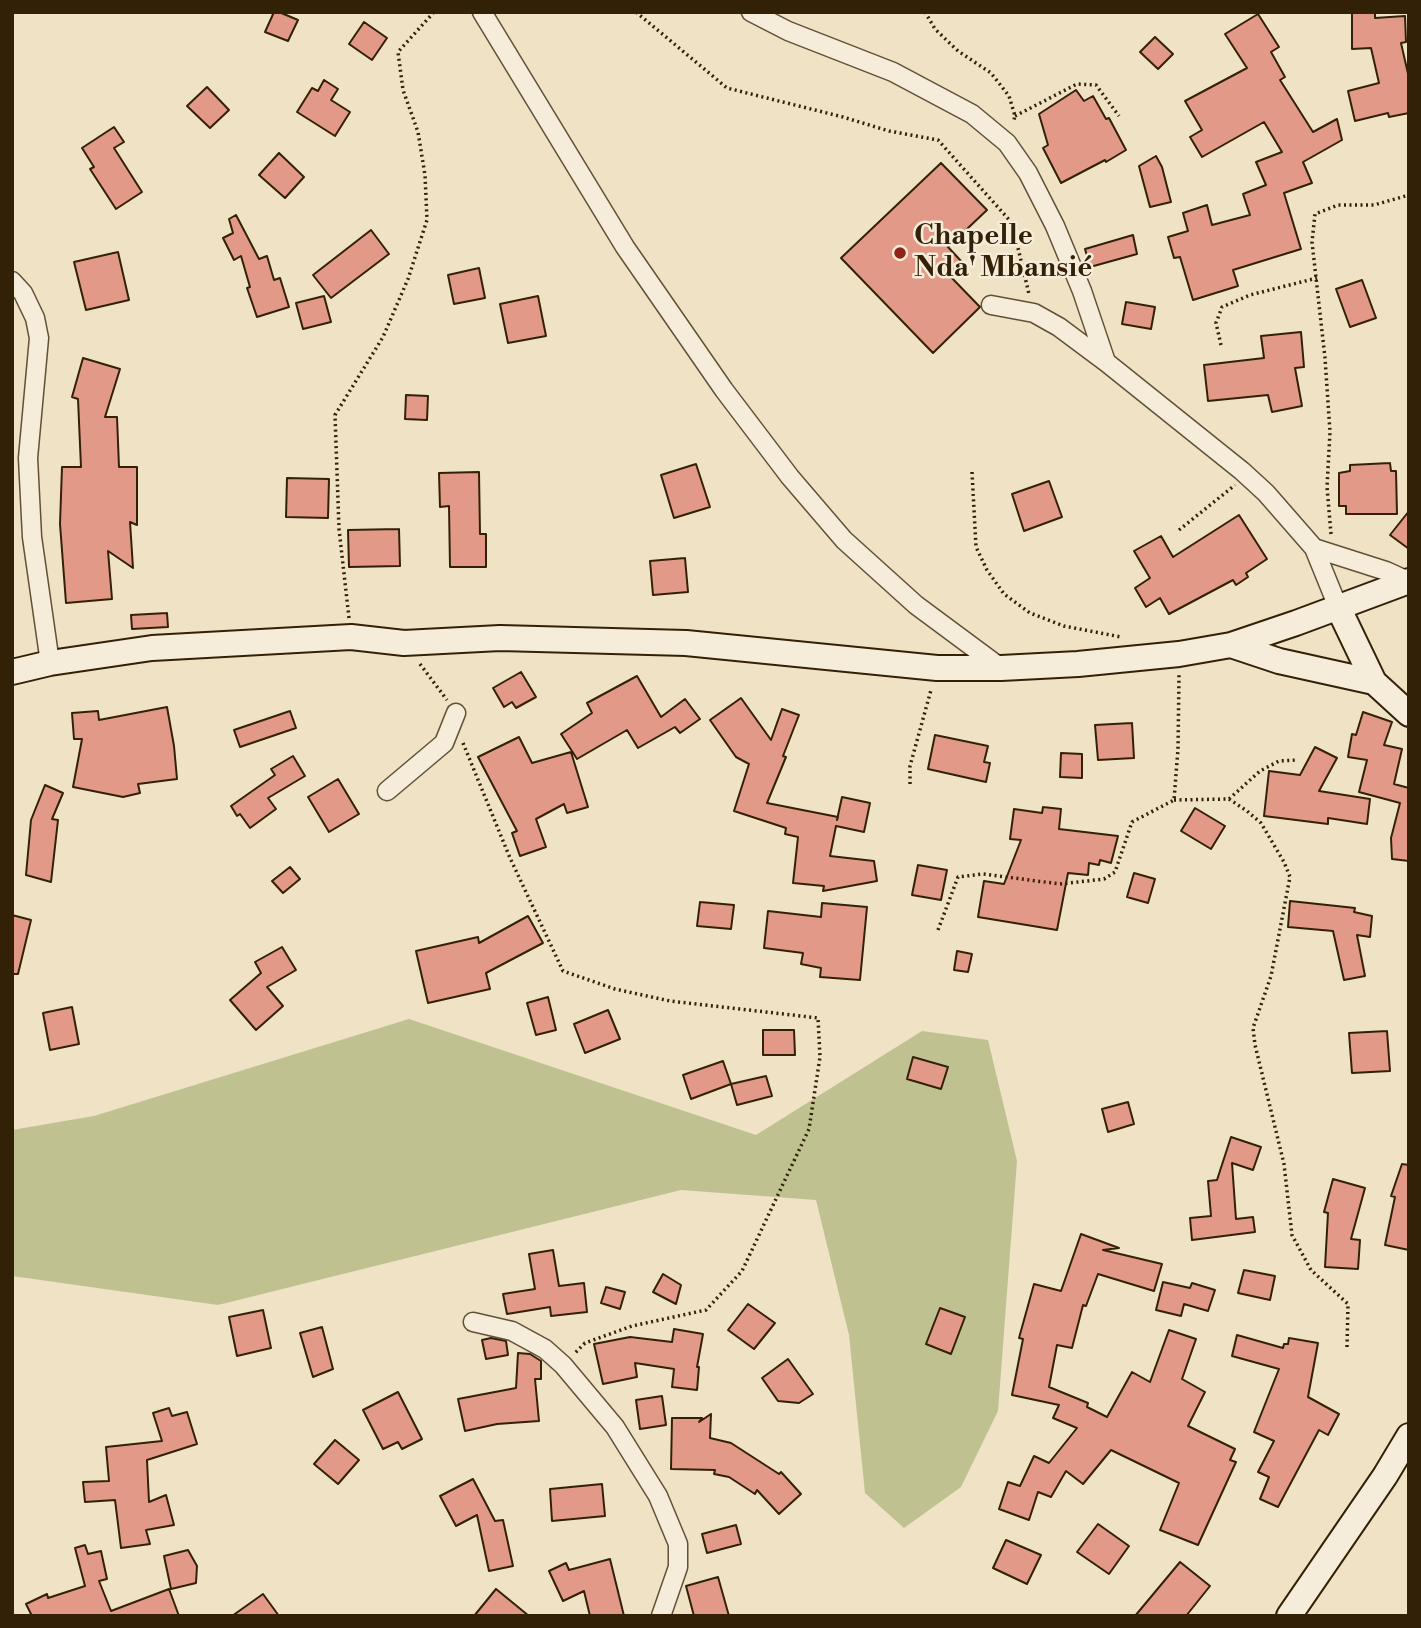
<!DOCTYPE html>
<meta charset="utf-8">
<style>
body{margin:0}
#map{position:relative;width:1421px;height:1628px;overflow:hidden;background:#efe2c5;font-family:"Libre Bodoni",serif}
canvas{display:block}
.frame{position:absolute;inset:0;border:14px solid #332107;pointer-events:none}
</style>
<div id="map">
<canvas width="1421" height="1628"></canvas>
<div class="frame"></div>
</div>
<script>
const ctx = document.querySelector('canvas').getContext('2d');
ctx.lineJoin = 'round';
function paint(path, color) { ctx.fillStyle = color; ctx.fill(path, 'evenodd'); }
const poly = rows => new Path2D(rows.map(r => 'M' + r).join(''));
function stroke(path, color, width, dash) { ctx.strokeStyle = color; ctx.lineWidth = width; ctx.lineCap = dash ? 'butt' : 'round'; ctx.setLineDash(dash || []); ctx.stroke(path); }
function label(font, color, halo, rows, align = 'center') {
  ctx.font = font + ' "Libre Bodoni",serif'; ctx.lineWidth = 5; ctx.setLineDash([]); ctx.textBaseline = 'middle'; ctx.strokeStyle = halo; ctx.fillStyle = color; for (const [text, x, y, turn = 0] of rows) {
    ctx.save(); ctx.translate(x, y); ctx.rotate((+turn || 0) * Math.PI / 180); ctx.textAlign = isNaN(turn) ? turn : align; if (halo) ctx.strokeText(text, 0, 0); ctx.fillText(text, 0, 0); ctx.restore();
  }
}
paint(poly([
 [409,1019,756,1135,922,1031,988,1040,1017,1161,998,1411,961,1487,904,1528,865,1493,849,1335,816,1200,681,1190,218,1305,12,1276,12,1130,94,1116]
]), '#bfc290');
const building = poly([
 [274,12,279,12,298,20,288,41,265,32,274,12],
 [1352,12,1375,12,1375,18,1405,16,1406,42,1401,43,1409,78,1409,113,1389,117,1388,113,1355,121,1348,91,1379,83,1371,48,1352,49,1352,12],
 [1258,14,1279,47,1271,52,1285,77,1280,80,1313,132,1337,119,1342,140,1303,162,1312,183,1284,193,1301,249,1233,270,1238,286,1193,300,1180,257,1174,258,1168,237,1188,231,1183,213,1207,205,1212,225,1250,215,1243,194,1266,185,1256,162,1282,152,1264,122,1202,157,1190,137,1202,130,1185,101,1247,68,1225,34,1258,14],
 [364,22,387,38,372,60,349,44,364,22],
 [1155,37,1173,54,1158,69,1140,52,1155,37],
 [324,80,338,89,331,100,350,112,335,136,297,112,312,88,318,91,324,80],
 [207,87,229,110,210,128,187,106,207,87],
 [1076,90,1084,101,1093,96,1106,119,1109,118,1126,150,1106,162,1105,160,1061,183,1043,148,1048,145,1039,114,1076,90],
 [114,127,124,142,114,148,142,192,116,209,90,169,94,167,82,148,114,127],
 [279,153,304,177,285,198,259,175,279,153],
 [1156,156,1162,167,1171,202,1150,207,1139,166,1156,156],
 [941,163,987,210,948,247,961,261,948,274,980,307,933,353,841,258,941,163],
 [236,215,259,259,267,256,274,280,280,278,289,307,257,317,247,288,250,287,241,256,234,260,223,238,233,233,229,219,236,215],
 [371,230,389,254,331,298,313,275,371,230],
 [1133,235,1137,254,1090,267,1085,249,1133,235],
 [118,252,129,300,86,310,74,262,118,252],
 [479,268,485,298,454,304,448,275,479,268],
 [1362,280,1376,318,1350,327,1336,289,1362,280],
 [324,296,331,322,303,329,296,303,324,296],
 [538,296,546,336,508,343,500,304,538,296],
 [1126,302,1155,307,1151,329,1122,324,1126,302],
 [1301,332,1304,367,1295,368,1302,406,1272,412,1268,395,1208,401,1204,365,1264,358,1261,336,1301,332],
 [83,358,120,369,105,417,117,417,119,467,137,467,137,525,130,522,133,568,108,551,112,599,66,603,60,524,62,467,81,467,78,399,72,397,83,358],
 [406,395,428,396,427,420,405,419,406,395],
 [1390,463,1391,471,1396,471,1397,514,1346,514,1346,506,1339,506,1339,473,1350,471,1350,465,1390,463],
 [696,464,710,507,674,518,661,475,696,464],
 [479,472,480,534,486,534,486,567,450,567,449,506,440,507,439,473,479,472],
 [287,478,329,479,328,518,286,517,287,478],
 [1049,481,1062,517,1024,531,1012,494,1049,481],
 [1409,511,1409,549,1390,535,1409,511],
 [1239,515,1267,559,1246,573,1248,577,1236,585,1233,580,1169,614,1160,598,1146,607,1135,588,1150,578,1134,551,1161,536,1173,557,1239,515],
 [399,529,400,566,349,567,348,530,399,529],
 [685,558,688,592,653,595,650,561,685,558],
 [167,613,168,627,132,629,131,615,167,613],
 [521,672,536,697,516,708,512,702,504,707,493,688,521,672],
 [637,676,661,717,685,699,700,719,680,733,675,727,638,748,627,730,577,759,561,734,592,713,587,703,637,676],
 [741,698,771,740,782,709,799,715,783,756,786,757,767,803,838,817,837,820,842,797,870,803,864,832,836,826,830,856,874,861,877,881,823,891,824,886,793,883,798,837,785,834,786,828,734,811,749,764,736,757,710,720,741,698],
 [167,707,174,746,177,779,138,784,140,793,123,797,73,787,82,739,74,739,72,713,98,711,99,720,167,707],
 [290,711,296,728,240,747,234,730,290,711],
 [1363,712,1392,722,1384,745,1402,749,1394,784,1409,788,1409,861,1392,859,1391,838,1400,803,1359,792,1367,760,1348,757,1352,734,1356,735,1363,712],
 [1132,723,1134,758,1098,760,1095,725,1132,723],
 [935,735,988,746,984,762,990,763,986,782,928,769,935,735],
 [519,737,532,763,571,752,588,807,567,813,564,804,536,819,546,847,520,856,512,833,517,831,478,757,519,737],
 [1315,747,1337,758,1319,791,1370,799,1367,824,1328,818,1328,824,1264,816,1269,771,1300,775,1315,747],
 [1061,753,1082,754,1082,778,1060,777,1061,753],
 [293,756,305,776,268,798,276,809,250,828,240,814,237,816,231,806,275,775,271,769,293,756],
 [338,779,359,814,329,832,308,797,338,779],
 [45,785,63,793,52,819,58,820,51,882,26,875,31,820,45,785],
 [1043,807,1061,809,1059,829,1118,836,1111,863,1100,860,1099,865,1089,863,1088,875,1068,873,1057,930,978,917,984,881,1004,884,1021,840,1010,839,1014,809,1042,813,1043,807],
 [1195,808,1225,826,1211,849,1181,831,1195,808],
 [918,865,947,870,941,900,912,895,918,865],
 [290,867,300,879,283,893,272,881,290,867],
 [1134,873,1155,879,1148,903,1127,897,1134,873],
 [1290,901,1355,908,1354,912,1372,916,1370,937,1357,935,1365,976,1344,980,1333,931,1288,927,1290,901],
 [700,902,734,905,731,929,697,926,700,902],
 [822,903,867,907,860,980,820,977,821,968,801,964,803,953,764,948,768,911,821,917,822,903],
 [12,915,31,920,18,974,12,974,12,915],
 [528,916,543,943,486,973,490,989,428,1003,416,951,478,937,479,943,528,916],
 [282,947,296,970,267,987,283,1006,256,1030,230,1000,261,973,255,962,282,947],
 [957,951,972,954,968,972,954,970,957,951],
 [548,997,556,1030,536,1035,527,1003,548,997],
 [72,1007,79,1044,50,1050,43,1013,72,1007],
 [608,1010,620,1039,585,1053,574,1024,608,1010],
 [763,1030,794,1030,795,1055,763,1055,763,1030],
 [1387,1031,1390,1071,1352,1073,1349,1033,1387,1031],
 [913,1057,948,1067,941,1089,907,1079,913,1057],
 [723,1061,731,1084,691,1099,683,1075,723,1061],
 [766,1076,772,1096,737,1105,731,1084,766,1076],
 [1128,1102,1134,1124,1108,1132,1102,1109,1128,1102],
 [1231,1137,1261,1147,1253,1170,1232,1163,1236,1219,1253,1217,1255,1232,1192,1240,1190,1218,1211,1216,1208,1181,1217,1180,1231,1137],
 [1402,1164,1409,1165,1409,1250,1385,1245,1395,1197,1391,1196,1402,1164],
 [1333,1179,1365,1188,1351,1239,1360,1240,1358,1269,1325,1267,1328,1213,1324,1212,1333,1179],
 [1081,1234,1119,1248,1103,1250,1162,1264,1154,1291,1098,1274,1086,1306,1083,1305,1072,1348,1057,1345,1049,1387,1088,1403,1087,1407,1107,1417,1132,1372,1150,1382,1169,1330,1196,1339,1182,1379,1205,1392,1188,1426,1235,1449,1230,1460,1236,1462,1198,1545,1160,1530,1179,1483,1111,1450,1083,1484,1066,1471,1051,1497,1038,1492,1029,1520,999,1509,1008,1482,1020,1486,1034,1456,1049,1463,1077,1428,1053,1418,1059,1405,1012,1395,1023,1339,1019,1338,1034,1284,1061,1291,1081,1234],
 [553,1250,559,1286,584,1283,587,1312,551,1316,550,1307,507,1314,503,1294,535,1289,529,1254,553,1250],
 [1244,1270,1275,1276,1270,1300,1238,1293,1244,1270],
 [663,1274,681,1285,676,1304,653,1292,663,1274],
 [1163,1282,1190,1288,1192,1283,1215,1290,1208,1311,1184,1304,1181,1316,1156,1310,1163,1282],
 [606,1287,625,1292,620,1309,601,1303,606,1287],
 [748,1304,775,1323,754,1349,728,1330,748,1304],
 [940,1308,965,1317,951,1354,926,1344,940,1308],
 [263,1310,271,1348,237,1356,229,1317,263,1310],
 [322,1327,333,1369,313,1377,300,1333,322,1327],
 [674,1329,703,1334,697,1367,699,1367,697,1390,672,1387,674,1369,635,1363,637,1377,603,1384,594,1344,630,1337,672,1342,674,1329],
 [1237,1335,1283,1348,1284,1344,1288,1344,1289,1338,1318,1343,1308,1397,1339,1414,1328,1435,1319,1430,1278,1507,1260,1499,1269,1477,1258,1472,1274,1441,1254,1432,1279,1369,1232,1356,1237,1335],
 [491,1338,506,1341,508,1355,486,1359,482,1340,491,1338],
 [518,1353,530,1354,541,1361,541,1379,535,1379,539,1421,497,1424,465,1431,458,1399,516,1388,518,1353],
 [788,1359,813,1394,799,1403,778,1401,762,1378,788,1359],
 [398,1392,422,1439,402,1449,398,1442,383,1449,363,1410,398,1392],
 [662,1396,666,1425,640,1429,636,1400,662,1396],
 [169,1408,172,1416,187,1412,197,1444,147,1460,149,1502,166,1495,174,1525,146,1530,150,1544,121,1548,115,1500,85,1502,83,1482,109,1481,106,1447,162,1441,153,1413,169,1408],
 [711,1414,710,1438,731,1443,779,1474,781,1472,801,1494,779,1514,757,1490,755,1494,729,1477,714,1474,715,1470,671,1469,672,1418,702,1418,699,1422,711,1414],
 [335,1440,359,1460,338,1484,314,1464,335,1440],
 [473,1479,495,1521,503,1520,513,1566,489,1571,477,1515,456,1526,440,1496,473,1479],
 [602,1484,605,1516,552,1521,550,1489,602,1484],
 [1098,1524,1129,1546,1109,1574,1077,1552,1098,1524],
 [736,1525,741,1544,707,1553,702,1534,736,1525],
 [1006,1540,1041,1555,1027,1584,993,1568,1006,1540],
 [85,1545,88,1554,101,1551,107,1579,99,1581,111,1611,169,1589,179,1616,32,1616,26,1604,47,1594,48,1598,85,1586,75,1548,85,1545],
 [188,1550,197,1566,196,1583,171,1589,164,1556,188,1550],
 [610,1559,624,1616,590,1616,584,1591,563,1601,549,1571,566,1563,569,1570,610,1559],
 [1180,1562,1210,1586,1186,1616,1135,1616,1180,1562],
 [718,1577,729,1616,694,1616,686,1586,718,1577],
 [496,1589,529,1616,474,1616,496,1589],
 [263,1594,279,1616,232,1616,263,1594]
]);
paint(building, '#e39987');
stroke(building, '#332107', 2);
const minor = poly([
 [482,12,625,247,724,390,790,477,844,540,916,605,1001,668],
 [751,12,788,31,893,72,972,114,1007,143,1028,173,1055,226,1082,291,1106,362,1242,471,1266,493,1314,548,1338,607],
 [12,281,23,293,35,318,39,338,28,458,32,537,50,663],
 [991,305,1034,313,1059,327,1106,362],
 [1314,548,1386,571,1408,581],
 [387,791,444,743,456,713],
 [473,1322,512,1331,545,1349,563,1365,615,1427,658,1496,678,1544,678,1567,661,1616]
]);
const secondary = poly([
 [1338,607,1374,682,1409,714],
 [1231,645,1279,661,1374,682],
 [12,672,50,663,152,648,351,637,404,643,500,638,686,643,937,668,1001,668,1078,664,1179,654,1231,645,1296,623,1409,581],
 [1289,1616,1385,1476,1409,1436]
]);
stroke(minor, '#625136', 21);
stroke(secondary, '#332107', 28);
stroke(poly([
 [636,12,727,88,843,117,889,131,938,140,1012,223,1029,294],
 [925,12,935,29,958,51,991,73,1009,96,1015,116,1013,123],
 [1015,116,1077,84,1096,85,1119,116],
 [1221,345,1216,323,1222,307,1250,295,1317,278],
 [972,472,976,547,987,570,1004,594,1030,613,1064,626,1121,637],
 [1179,530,1235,485],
 [1331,534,1327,487,1330,432,1325,358,1312,242,1315,214,1338,205,1374,205,1409,195],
 [349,618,339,529,335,415,383,337,408,279,427,220,425,175,418,132,403,90,398,52,434,12],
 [420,664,447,700],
 [463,743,510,858,563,971,615,989,670,1001,818,1018,820,1057,809,1129,742,1271,706,1310,632,1326,585,1343,574,1354],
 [910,784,910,766,931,690],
 [1229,799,1260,771,1279,761,1297,760],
 [1174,800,1229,799,1247,811,1261,823,1284,862,1290,877,1271,976,1253,1028,1255,1045,1284,1164,1292,1235,1311,1270,1348,1304,1347,1347],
 [938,930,958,877,983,874,1060,884,1104,879,1115,872,1132,822,1174,800,1178,749,1179,675]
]), '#332107', 3.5, [2, 3.5]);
stroke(minor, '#f5ecd9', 18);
stroke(secondary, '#f5ecd9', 24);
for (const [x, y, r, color] of [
 [900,253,7,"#8f2418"]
]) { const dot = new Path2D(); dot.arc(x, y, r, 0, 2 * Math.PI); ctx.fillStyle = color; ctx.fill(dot); stroke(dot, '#f5ecd9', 2.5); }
label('bold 28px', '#332107', '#f5ecd9', [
 ["Chapelle",914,237],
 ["Nda' Mbansié",914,269]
], 'left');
</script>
